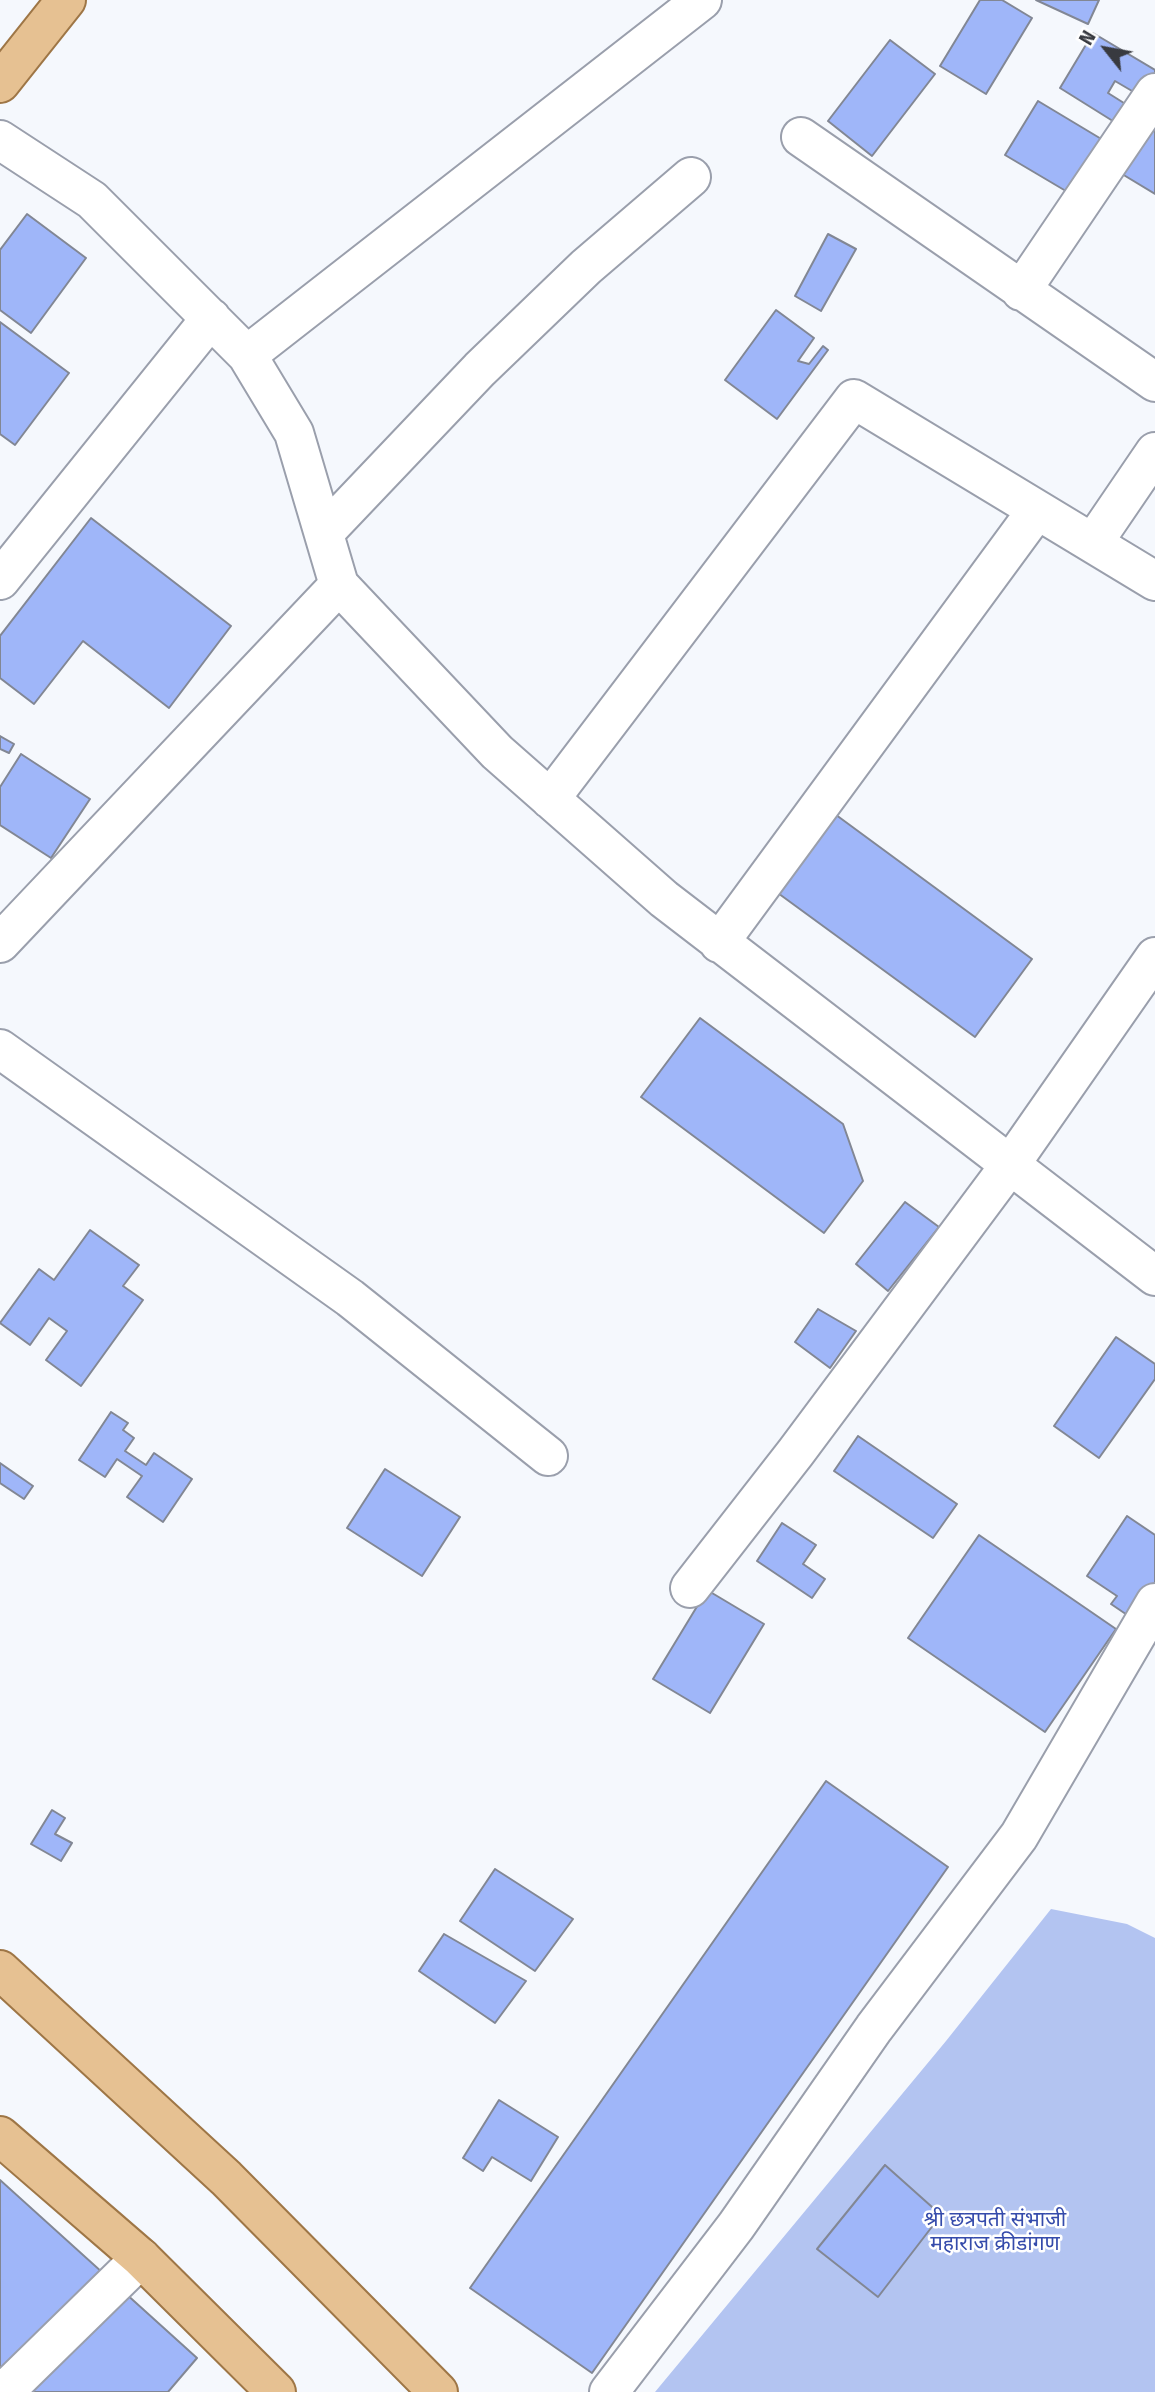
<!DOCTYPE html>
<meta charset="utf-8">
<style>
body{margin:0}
#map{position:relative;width:1155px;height:2392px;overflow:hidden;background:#f5f8fd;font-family:"Fira Sans",sans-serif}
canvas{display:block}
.north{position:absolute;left:1071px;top:14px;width:70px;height:70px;-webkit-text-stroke:5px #fff;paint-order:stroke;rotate:301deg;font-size:19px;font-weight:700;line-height:28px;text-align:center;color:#383a40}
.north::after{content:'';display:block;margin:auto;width:24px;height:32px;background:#383a40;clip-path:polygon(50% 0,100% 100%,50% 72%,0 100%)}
</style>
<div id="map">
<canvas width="1155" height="2392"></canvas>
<div class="north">N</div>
</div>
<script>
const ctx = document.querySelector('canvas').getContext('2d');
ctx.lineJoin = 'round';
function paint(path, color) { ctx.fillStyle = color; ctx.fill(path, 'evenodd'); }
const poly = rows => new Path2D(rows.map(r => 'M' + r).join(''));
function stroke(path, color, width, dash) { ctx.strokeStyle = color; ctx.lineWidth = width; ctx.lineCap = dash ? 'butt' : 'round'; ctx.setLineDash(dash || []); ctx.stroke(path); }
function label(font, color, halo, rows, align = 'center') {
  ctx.font = font + ' "Fira Sans","Noto Sans Devanagari",sans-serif'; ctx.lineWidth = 5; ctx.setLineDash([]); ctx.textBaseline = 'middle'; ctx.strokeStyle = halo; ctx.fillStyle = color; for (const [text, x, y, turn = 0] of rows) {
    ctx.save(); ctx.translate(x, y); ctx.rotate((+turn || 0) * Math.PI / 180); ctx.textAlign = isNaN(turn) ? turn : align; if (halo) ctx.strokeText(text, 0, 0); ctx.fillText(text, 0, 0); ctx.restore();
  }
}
paint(poly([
 [1051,1909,1127,1924,1155,1938,1155,2392,655,2392,946,2041]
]), '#b3c4f1');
const building = poly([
 [980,0,1002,0,1032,18,986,94,940,66,980,0],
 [1036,0,1099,0,1088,24,1036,0],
 [1093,33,1155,70,1155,81,1144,98,1115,81,1108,93,1135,110,1124,128,1060,88,1093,33],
 [890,40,935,74,872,156,828,121,890,40],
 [1038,101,1108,143,1076,197,1005,155,1038,101],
 [1155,120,1155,194,1122,174,1155,120],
 [27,214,86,258,31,333,0,310,0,250,27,214],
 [828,234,856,249,821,311,795,296,828,234],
 [776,310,814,338,798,361,809,364,823,346,828,350,777,419,725,380,776,310],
 [0,322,69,373,15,445,0,434,0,322],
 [91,518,231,626,169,708,83,641,34,704,0,678,0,636,91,518],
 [0,736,14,744,9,753,0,749,0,736],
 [21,754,90,799,51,858,0,825,0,787,21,754],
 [828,809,1032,959,975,1037,771,888,828,809],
 [700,1018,843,1124,863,1181,824,1233,641,1097,700,1018],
 [905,1202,939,1227,888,1291,856,1264,905,1202],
 [90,1230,139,1265,123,1286,143,1300,81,1386,46,1360,67,1331,49,1318,30,1345,0,1323,39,1269,54,1280,90,1230],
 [818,1309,856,1331,830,1368,795,1342,818,1309],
 [1116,1337,1155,1364,1155,1379,1099,1458,1054,1426,1116,1337],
 [111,1412,128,1423,123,1430,134,1438,125,1451,146,1465,154,1453,192,1479,163,1522,127,1497,142,1476,117,1459,105,1477,79,1460,111,1412],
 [858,1436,957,1504,933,1538,834,1471,858,1436],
 [0,1463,33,1486,24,1499,0,1483,0,1463],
 [385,1469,460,1517,422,1576,347,1528,385,1469],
 [1127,1516,1155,1535,1155,1594,1136,1621,1111,1604,1117,1596,1087,1576,1127,1516],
 [782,1523,816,1545,803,1564,825,1579,812,1598,757,1561,782,1523],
 [979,1535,1116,1629,1045,1732,908,1638,979,1535],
 [707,1590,764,1624,710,1713,653,1679,707,1590],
 [826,1781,948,1867,592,2373,470,2288,826,1781],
 [52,1810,65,1818,55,1834,72,1843,61,1861,31,1844,52,1810],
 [495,1869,573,1919,535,1971,460,1921,495,1869],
 [444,1934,526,1981,495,2023,419,1971,444,1934],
 [499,2100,558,2137,531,2181,492,2157,483,2171,463,2158,499,2100],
 [885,2165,941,2215,878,2297,817,2249,885,2165],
 [0,2180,197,2358,168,2392,0,2392,0,2180]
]);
paint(building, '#9fb6f9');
stroke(building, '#828794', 2);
const minor = poly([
 [801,137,1155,382],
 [0,140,92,200,247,355,294,433,339,585,497,752,664,899,1155,1276],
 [1021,291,1155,93],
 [247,355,702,0],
 [324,533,480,369,586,267,691,177],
 [1093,543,1155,452],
 [0,580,211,318],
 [550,799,854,399,1155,581],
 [0,943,339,585],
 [719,943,1037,510],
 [0,1049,350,1298,548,1456],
 [690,1588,796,1452,1010,1165,1155,957],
 [4,2392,141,2258],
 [609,2392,736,2226,874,2028,1019,1836,1155,1603]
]);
const major = poly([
 [0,83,66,0],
 [0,1970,226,2178,438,2392],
 [0,2136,141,2258,276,2392]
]);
stroke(minor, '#9a9fac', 42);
stroke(major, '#9e7646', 42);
stroke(minor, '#fff', 38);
stroke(major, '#e6c192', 38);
label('21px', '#354bab', '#fff', [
 ["श्री छत्रपती संभाजी",995,2220],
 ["महाराज क्रीडांगण",995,2244]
]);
</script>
